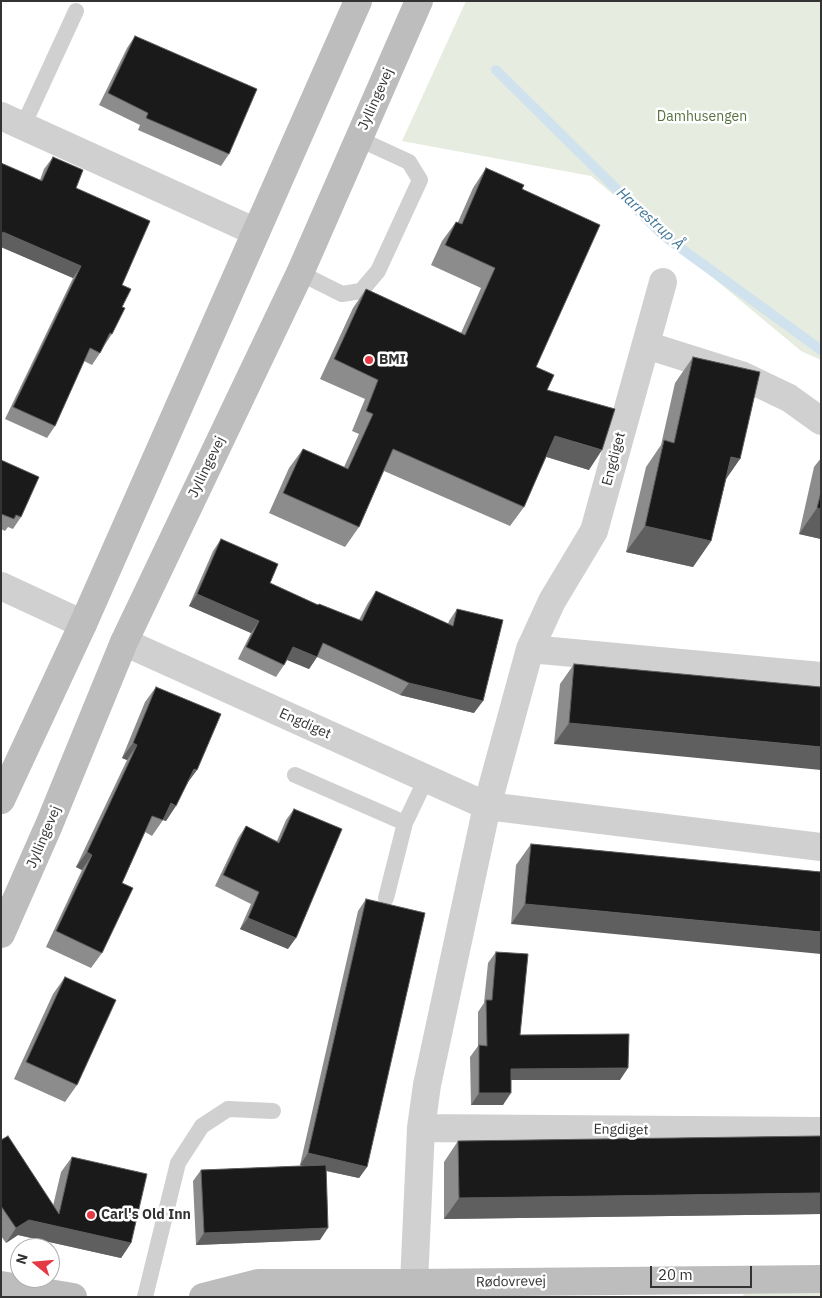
<!DOCTYPE html>
<meta charset="utf-8">
<style>
body{margin:0}
#map{position:relative;width:822px;height:1298px;overflow:hidden;background:#fff;font-family:"IBM Plex Sans",sans-serif}
canvas{display:block}
.frame{position:absolute;inset:0;border:2px solid #333;pointer-events:none}
.north{position:absolute;left:10px;top:1238px;width:50px;height:50px;box-sizing:border-box;background:#fff;border:1px solid #adadad;border-radius:50%;rotate:287deg;font-size:14px;font-weight:700;line-height:20px;text-align:center;color:#333}
.north::after{content:'';display:block;margin:auto;width:18px;height:22px;background:#e63946;clip-path:polygon(50% 0,100% 100%,50% 72%,0 100%)}
.scale{position:absolute;left:650px;top:1266px;width:102px;height:22px;box-sizing:border-box;border:2px solid #333;border-top:0;padding-left:6px;font-size:15px;line-height:18px;white-space:nowrap;color:#333;-webkit-text-stroke:4px #fff;paint-order:stroke}
</style>
<div id="map">
<canvas width="822" height="1298"></canvas>
<div class="frame"></div>
<div class="north">N</div>
<div class="scale">20 m</div>
</div>
<script>
const ctx = document.querySelector('canvas').getContext('2d');
ctx.lineJoin = 'round';
function paint(path, color) { ctx.fillStyle = color; ctx.fill(path, 'evenodd'); }
const poly = rows => new Path2D(rows.map(r => 'M' + r).join(''));
function stroke(path, color, width, dash) { ctx.strokeStyle = color; ctx.lineWidth = width; ctx.lineCap = dash ? 'butt' : 'round'; ctx.setLineDash(dash || []); ctx.stroke(path); }
function label(font, color, halo, rows, align = 'center') {
  ctx.font = font + ' "IBM Plex Sans",sans-serif'; ctx.lineWidth = 5; ctx.setLineDash([]); ctx.textBaseline = 'middle'; ctx.strokeStyle = halo; ctx.fillStyle = color; for (const [text, x, y, turn = 0] of rows) {
    ctx.save(); ctx.translate(x, y); ctx.rotate((+turn || 0) * Math.PI / 180); ctx.textAlign = isNaN(turn) ? turn : align; if (halo) ctx.strokeText(text, 0, 0); ctx.fillText(text, 0, 0); ctx.restore();
  }
}
paint(poly([
 [466,1,821,1,821,360,801,351,591,176,402,141],
 [744,1291,821,1292,821,1297,743,1297]
]), '#e6ecdf');
stroke(poly([
 [496,70,664,236,821,350]
]), '#cfe2ee', 10);
stroke(poly([
 [23,126,76,11],
 [300,273,342,294,361,291,378,271,420,180,409,162,359,139],
 [295,775,405,823],
 [386,898,405,823,426,779],
 [145,1297,178,1163,202,1126,228,1109,273,1111]
]), '#d0d0d0', 16);
stroke(poly([
 [1,116,256,232],
 [646,345,741,375,789,398,821,421],
 [1,586,83,624],
 [124,642,487,806,821,847],
 [530,649,821,676],
 [421,1128,821,1131],
 [416,1297,414,1283,421,1128,427,1085,487,806,530,649,552,601,594,531,663,282]
]), '#d0d0d0', 28);
stroke(poly([
 [1,800,83,624,358,1],
 [1,934,49,825,124,642,300,273,419,1],
 [1,1285,73,1297],
 [203,1297,258,1283,414,1283,821,1279]
]), '#bdbdbd', 28);
paint(poly([
 [135,36,229,154,221,166,138,130,140,125,99,105,127,48],
 [53,157,76,188,122,285,122,307,112,334,104,346,100,353,92,365,84,361,55,426,47,438,5,419,73,278,1,247,1,163,40,180,44,169],
 [486,168,522,189,536,367,589,470,546,457,524,507,510,526,384,471,359,527,345,547,269,513,289,468,303,449,344,467,359,434,352,431,365,399,320,379,353,308,366,289,461,333,481,288,431,265,442,241,456,222,458,222,473,188],
 [693,357,726,479,711,541,693,567,626,552,646,467,661,445,675,383],
 [821,458,821,539,799,534,814,467],
 [1,460,21,517,13,529,8,527,5,531,1,529],
 [221,539,270,583,317,605,359,620,368,603,376,591,448,624,449,621,457,609,474,713,400,695,317,657,309,669,287,660,284,665,276,677,238,659,251,633,189,606,213,551],
 [574,664,821,687,554,744,560,684],
 [156,687,188,783,166,821,163,820,152,836,145,832,122,883,102,953,91,968,46,947,82,870,76,867,127,760,122,758,145,702],
 [294,809,288,949,240,929,251,904,215,886,238,838,246,826,277,841,286,820],
 [531,844,821,872,511,924,516,865],
 [366,899,367,1167,359,1178,326,1171,320,1240,196,1245,193,1181,201,1170,302,1166,300,1165,358,911],
 [496,952,520,1035,620,1080,511,1080,503,1105,471,1105,470,1057,478,1046,478,1012,484,1003,488,963],
 [65,977,77,1085,65,1102,14,1079,53,994],
 [821,1136,821,1214,444,1219,444,1162,458,1141],
 [1,1140,53,1206,61,1172,72,1157,131,1243,121,1258,18,1235,6,1243,1,1236]
]), '#8c8c8c');
paint(poly([
 [3,232,81,266,73,278,1,247,1,235],
 [555,436,602,450,589,470,541,455],
 [731,457,740,459,722,485],
 [817,508,821,509,821,539,799,534],
 [645,526,711,541,693,567,626,552],
 [197,594,259,621,251,633,189,606],
 [293,647,317,657,309,669,285,659],
 [409,683,483,701,474,713,400,695],
 [569,723,821,747,821,770,554,744],
 [133,743,137,745,127,760,122,758],
 [194,769,197,770,186,785],
 [171,803,176,806,166,821,160,819],
 [87,852,92,855,82,870,76,867],
 [525,904,821,932,821,954,511,924],
 [248,918,296,938,288,949,240,929],
 [628,1068,620,1080,503,1080,511,1069],
 [479,1093,511,1093,503,1105,471,1105],
 [308,1153,367,1167,359,1178,300,1165],
 [821,1193,821,1214,444,1219,459,1198],
 [29,1220,131,1243,121,1258,18,1235,6,1243,16,1228],
 [328,1228,320,1240,196,1245,204,1233]
]), '#5f5f5f');
const building = poly([
 [135,36,257,89,229,154,146,118,148,113,108,93,135,36],
 [53,157,83,170,76,188,150,221,122,285,131,289,122,307,125,308,112,334,110,333,100,353,90,348,55,426,13,407,81,266,3,232,1,237,1,163,42,181,53,157],
 [486,168,524,185,522,189,600,225,536,367,554,375,547,390,615,409,602,450,555,436,524,507,393,449,359,527,283,493,303,449,348,469,373,414,366,411,378,380,334,359,366,289,465,335,495,268,445,245,456,222,462,224,486,168],
 [693,357,760,372,740,459,731,457,711,541,645,526,664,440,674,443,693,357],
 [1,460,39,477,21,517,16,515,14,519,1,514,1,460],
 [821,492,821,509,817,508,821,492],
 [221,539,278,564,270,583,318,605,319,604,362,621,376,591,453,626,457,609,503,620,483,701,409,683,323,643,317,657,293,647,284,665,246,647,259,621,197,594,221,539],
 [574,664,821,687,821,747,569,723,574,664],
 [156,687,221,714,197,770,194,769,176,806,171,803,163,820,152,816,122,883,133,888,102,953,56,931,92,855,87,852,137,745,133,743,156,687],
 [294,809,342,829,296,938,248,918,259,892,223,875,246,826,279,843,294,809],
 [531,844,821,872,821,932,525,904,531,844],
 [366,899,425,913,367,1167,308,1153,366,899],
 [496,952,528,954,520,1035,629,1034,628,1068,511,1069,511,1093,479,1093,479,1045,487,1046,486,1000,492,1000,496,952],
 [65,977,116,1000,77,1085,26,1062,65,977],
 [8,1136,59,1214,72,1157,147,1174,131,1243,29,1220,16,1228,1,1206,1,1140,8,1136],
 [821,1136,821,1193,459,1198,458,1141,821,1136],
 [326,1165,328,1228,204,1233,201,1170,326,1165]
]);
paint(building, '#1a1a1a');
stroke(building, '#5f5f5f', 1);
for (const [x, y, r, color] of [
 [369,360,5,"#e63946"],
 [91,1215,5,"#e63946"]
]) { const dot = new Path2D(); dot.arc(x, y, r, 0, 2 * Math.PI); ctx.fillStyle = color; ctx.fill(dot); stroke(dot, '#fff', 2); }
label('14px', '#333', '#fff', [
 ["Jyllingevej",376,99,-66],
 ["Engdiget",614,459,-75],
 ["Jyllingevej",207,467,-64],
 ["Engdiget",305,724,24],
 ["Jyllingevej",44,837,-67],
 ["Engdiget",621,1130,1],
 ["Rødovrevej",511,1282,-1]
]);
label('14px', '#56703f', '#fff', [
 ["Damhusengen",702,117]
]);
label('bold 14px', '#333', '#fff', [
 ["BMI",379,360],
 ["Carl's Old Inn",101,1215]
], 'left');
label('italic 15px', '#3f7597', '#fff', [
 ["Harrestrup Å",650,219,42]
]);
</script>
